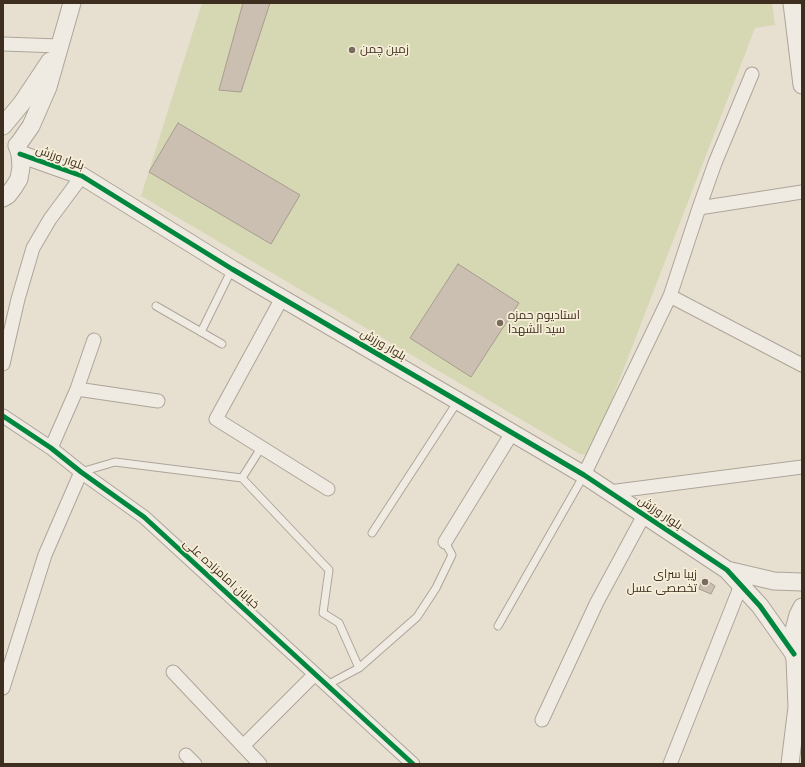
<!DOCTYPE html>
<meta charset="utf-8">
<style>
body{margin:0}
#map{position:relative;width:805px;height:767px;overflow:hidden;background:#e7e0d1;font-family:"PT Serif",serif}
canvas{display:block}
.frame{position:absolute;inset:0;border:4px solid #3d2e20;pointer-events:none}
</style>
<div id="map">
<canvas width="805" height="767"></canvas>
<div class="frame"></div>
</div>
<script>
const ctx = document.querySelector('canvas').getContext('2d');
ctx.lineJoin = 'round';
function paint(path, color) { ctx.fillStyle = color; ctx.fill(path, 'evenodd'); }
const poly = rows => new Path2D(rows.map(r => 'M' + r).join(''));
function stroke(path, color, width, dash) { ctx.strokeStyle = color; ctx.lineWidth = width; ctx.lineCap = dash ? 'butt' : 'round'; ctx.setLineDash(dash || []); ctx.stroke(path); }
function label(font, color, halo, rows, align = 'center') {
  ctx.font = font + ' "PT Serif",Cairo,serif'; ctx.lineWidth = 3.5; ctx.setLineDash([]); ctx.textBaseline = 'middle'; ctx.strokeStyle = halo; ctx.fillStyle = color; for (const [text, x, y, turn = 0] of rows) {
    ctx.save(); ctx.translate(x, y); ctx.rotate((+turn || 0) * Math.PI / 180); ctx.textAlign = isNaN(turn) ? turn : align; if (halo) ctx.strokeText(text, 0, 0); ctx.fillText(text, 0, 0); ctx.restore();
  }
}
paint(poly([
 [202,3,772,3,775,25,755,28,592,451,587,455,580,454,141,196]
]), '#d6d7b3');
const building = poly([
 [243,3,270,3,241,92,219,90,243,3],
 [178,123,300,195,271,244,149,172,178,123],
 [458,264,519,303,471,377,410,338,458,264],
 [703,578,715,586,711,594,699,589,703,578]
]);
paint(building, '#cbbfb2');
stroke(building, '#a89c90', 1);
const service = poly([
 [156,306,222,344],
 [201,332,232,269],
 [81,472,115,462,242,478,261,448],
 [242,478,329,570,323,613,339,623,359,668],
 [372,533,458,401],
 [498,626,584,475],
 [327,685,359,668,417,617,436,588,452,555,445,542]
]);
const minor = poly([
 [3,44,59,46],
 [699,208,802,192],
 [670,296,699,208,715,163,752,74],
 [282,298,216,419,328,489],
 [3,364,18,299,33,248,50,219,82,176],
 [77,389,158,401],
 [3,416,51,448,81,472,144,517,413,764],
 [51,448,77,389,94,340],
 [584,475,670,296,802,365],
 [609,492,802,467],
 [445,542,512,433],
 [173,672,260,764],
 [3,688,45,555,81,472],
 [542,720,597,602,644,515],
 [243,746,315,674],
 [186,755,195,764],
 [670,764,741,585]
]);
const tertiary = poly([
 [792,3,802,85],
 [3,126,22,103,50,61],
 [17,146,31,126,48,87,72,3],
 [20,154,82,176,232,269,458,401,584,475,727,570,760,606,794,654],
 [3,198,8,195,14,187,19,179,21,167,20,154,17,145],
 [727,570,774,581,802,582],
 [794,656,793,644,794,630,798,615,802,607],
 [790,764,797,707,795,659]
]);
stroke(service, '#ada599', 9);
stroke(minor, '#ada599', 15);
stroke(tertiary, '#ada599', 19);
stroke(service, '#efebe3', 7);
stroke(minor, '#efebe3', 13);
stroke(tertiary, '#efebe3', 17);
stroke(poly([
 [20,154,82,176,232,269,458,401,584,475,727,570,760,606,794,654],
 [3,416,51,448,81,472,144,517,413,764]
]), '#00873e', 5);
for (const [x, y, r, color] of [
 [352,50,4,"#786c5e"],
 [500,323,4,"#786c5e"],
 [705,582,4,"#786c5e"]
]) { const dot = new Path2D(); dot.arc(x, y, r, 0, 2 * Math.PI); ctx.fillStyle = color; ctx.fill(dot); stroke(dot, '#f7eed8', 1.5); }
label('12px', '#3d2e20', '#f7eed8', [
 ["زمین چمن",360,50],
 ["استادیوم حمزه",508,316],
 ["سید الشهدا",508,330],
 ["زیبا سرای",697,575,"right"],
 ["تخصصی عسل",697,589,"right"]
], 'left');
label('12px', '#3d2e20', '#f7eed8', [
 ["بلوار ورزش",60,158,20],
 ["بلوار ورزش",383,345,30],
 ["بلوار ورزش",660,513,34],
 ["خیابان امامزاده علی",221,574,42]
]);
</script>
